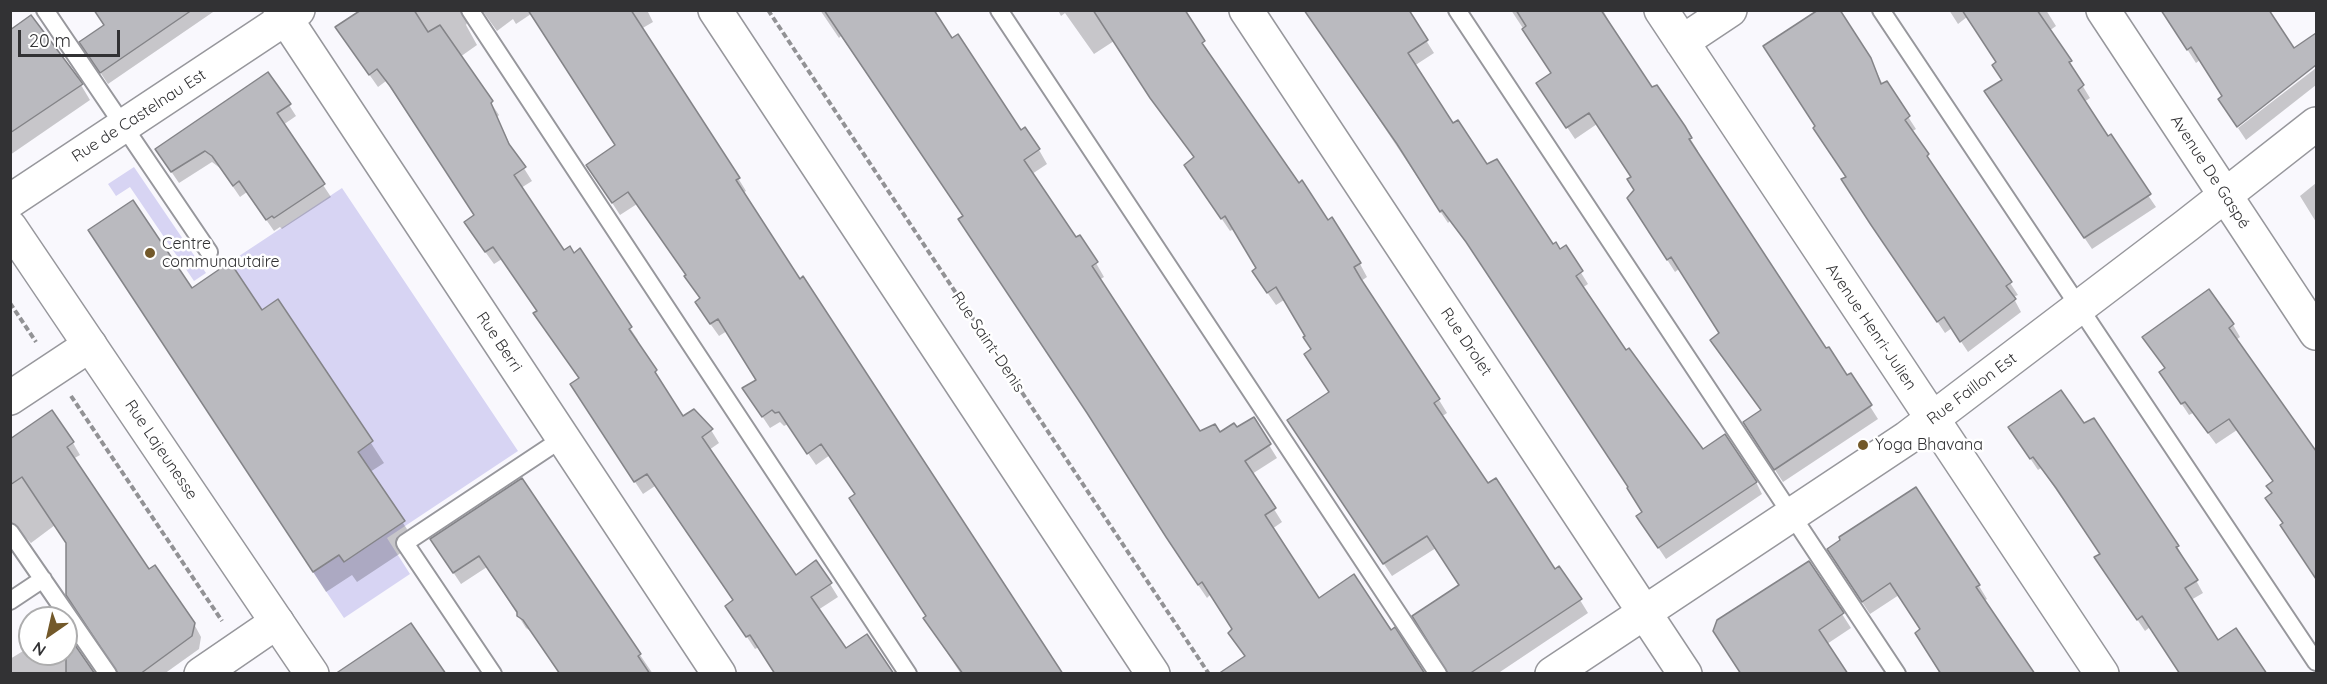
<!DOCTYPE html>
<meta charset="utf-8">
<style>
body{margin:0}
#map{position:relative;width:2327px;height:684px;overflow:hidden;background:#f9f8fd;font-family:Quicksand,sans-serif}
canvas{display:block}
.frame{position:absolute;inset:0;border:12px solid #323234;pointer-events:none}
.north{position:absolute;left:18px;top:606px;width:60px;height:60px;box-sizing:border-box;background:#fff;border:2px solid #adadae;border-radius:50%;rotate:214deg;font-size:16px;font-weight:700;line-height:24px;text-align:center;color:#323234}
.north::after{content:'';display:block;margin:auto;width:21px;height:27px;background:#73592a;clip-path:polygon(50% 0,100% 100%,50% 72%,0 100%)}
.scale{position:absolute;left:18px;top:30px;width:102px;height:27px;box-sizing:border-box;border:3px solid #323234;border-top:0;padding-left:8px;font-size:18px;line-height:21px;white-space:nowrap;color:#323234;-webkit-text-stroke:4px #fff;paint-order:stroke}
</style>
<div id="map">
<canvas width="2327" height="684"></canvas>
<div class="frame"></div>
<div class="north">N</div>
<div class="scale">20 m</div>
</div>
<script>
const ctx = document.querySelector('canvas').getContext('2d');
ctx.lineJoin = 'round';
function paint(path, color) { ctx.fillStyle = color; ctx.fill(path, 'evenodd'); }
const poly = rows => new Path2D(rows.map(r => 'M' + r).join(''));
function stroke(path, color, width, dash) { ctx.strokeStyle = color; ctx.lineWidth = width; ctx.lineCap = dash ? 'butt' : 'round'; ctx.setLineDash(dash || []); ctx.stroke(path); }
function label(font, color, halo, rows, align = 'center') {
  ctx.font = font + ' Quicksand,sans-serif'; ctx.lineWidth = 5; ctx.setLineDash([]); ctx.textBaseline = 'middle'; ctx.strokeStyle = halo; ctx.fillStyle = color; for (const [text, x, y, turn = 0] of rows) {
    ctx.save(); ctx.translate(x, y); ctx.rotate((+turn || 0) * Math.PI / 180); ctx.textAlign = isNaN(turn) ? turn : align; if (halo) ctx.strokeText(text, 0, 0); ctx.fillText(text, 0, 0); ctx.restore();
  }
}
paint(poly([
 [134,167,206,273,194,281,130,187,116,196,108,184],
 [342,188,518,451,387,538,410,574,344,618,313,572,339,555,344,562,397,510,358,452,373,441,278,299,262,310,230,262]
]), '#d7d4f3');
paint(poly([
 [95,10,216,10,108,84,88,54,105,26],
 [363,10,647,10,653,22,641,29,738,178,746,191,743,193,1062,674,961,674,933,631,925,619,927,617,856,495,830,455,816,465,788,424,784,426,780,422,770,428,752,401,758,380,727,331,719,336,704,315,701,300,687,276,637,204,620,215,596,178,617,146,531,14,516,24,513,19,497,31,484,13,472,13,466,25,477,45,460,57,499,115,497,117,513,151,532,181,521,188,563,252,630,328,638,340,636,342,683,418,694,411,711,430,719,443,709,450,795,577,830,584,838,597,818,610,845,650,889,668,759,647,755,649,735,619,734,602,655,486,643,494,579,397,580,380,543,326,538,313,502,259,494,264,473,235,475,216,386,81,378,87,345,40],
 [820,10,932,10,1020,132,1025,129,1039,150,1047,164,1032,174,1076,239,1079,237,1096,263,1104,277,1099,280,1200,433,1269,445,1277,458,1252,474,1282,522,1272,529,1319,600,1354,576,1423,674,1246,657,1238,646,1234,630,1211,594,1207,598,1175,551,964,217,841,36,839,38],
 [1058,10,1153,10,1298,185,1360,264,1367,277,1361,281,1439,400,1447,413,1441,417,1487,485,1580,600,1588,613,1497,674,1449,674,1460,586,1436,548,1392,576,1296,433,1330,393,1307,336,1284,300,1276,305,1262,285,1258,269,1234,229,1230,231,1185,165,1195,158,1114,41,1094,54,1065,13,1061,16],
 [1306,10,1410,15,1434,53,1414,66,1453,126,1553,246,1560,251,1565,247,1588,284,1582,288,1625,352,1702,451,1756,482,1762,494,1666,559,1645,528,1643,513,1630,488,1475,254,1450,221,1448,223],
 [1511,10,1603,10,1610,23,1608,24,1652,89,1683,127,1698,151,1696,152,1826,350,1847,377,1850,375,1878,419,1783,482,1752,435,1762,411,1719,353,1721,334,1679,269,1675,272,1636,211,1632,177,1597,124,1575,139,1546,96,1553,74],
 [1949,10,2046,10,2056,26,2049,31,2090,98,2084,102,2156,207,2092,249,1993,103,2004,81,1998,63,1967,17,1958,24],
 [2162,10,2293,50,2316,35,2316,64,2236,126,2224,97,2200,60,2196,63],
 [10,31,81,85,90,100,10,155],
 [1870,58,1883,85,1886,83,1916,129,1911,132,2018,295,2013,297,2021,312,1968,352,1952,328,1945,333,1850,191,1847,177,1772,59],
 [2316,68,2316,85,2246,140,2238,128],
 [289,105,296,116,283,125,331,197,282,229,280,227,274,231,247,192,240,197,220,168,212,162,179,183,164,161],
 [2316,183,2316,222,2300,196],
 [191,290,262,312,278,301,384,463,370,472,416,543,357,582,352,575,326,592,276,514],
 [2233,325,2240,337,2236,340,2316,454,2316,576,2289,537,2273,495,2274,483,2237,430,2216,444,2193,413,2189,415,2161,373],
 [2017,439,2177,546,2203,593,2191,600,2218,642,2150,627,2145,631,2103,569,2101,555,2041,468,2038,470],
 [10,441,73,443,80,455,73,459,149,571,194,624,201,637,199,649,164,674,119,674,106,601,55,525,31,543,22,534,10,535],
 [521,480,653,674,560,674,532,632,526,628,487,567,461,584,439,551],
 [1916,489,1979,586,1987,599,1984,601,2035,674,1940,674,1917,633,1921,630,1899,595,1870,614,1836,563],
 [1809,563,1851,628,1827,644,1742,674],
 [66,634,94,674,10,674,10,659,28,648,30,654,66,654]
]), '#0003');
const building = poly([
 [94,10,192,10,100,73,79,42,104,25,94,10],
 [361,10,414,10,428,32,440,25,493,101,491,103,509,144,526,167,514,175,564,250,570,246,574,253,580,248,632,327,629,329,657,370,655,372,683,416,694,409,713,429,702,437,796,575,816,560,832,583,811,597,846,648,867,634,894,674,775,674,750,635,746,637,725,606,733,600,647,474,634,482,570,384,579,378,533,313,537,311,493,247,485,252,464,222,474,215,390,86,377,69,369,75,335,27,361,10],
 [528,10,631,10,740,178,736,180,778,245,800,279,803,276,1063,674,963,674,923,618,926,616,849,498,855,494,821,444,807,454,779,412,775,413,772,410,762,417,742,388,756,380,718,319,710,324,695,302,700,298,684,276,686,275,628,192,612,203,586,165,615,145,528,10],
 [824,10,934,10,952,38,958,34,1021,130,1025,127,1040,149,1024,160,1076,237,1080,235,1098,262,1092,266,1200,431,1215,424,1220,432,1234,423,1237,427,1254,417,1271,444,1245,461,1276,508,1265,515,1319,598,1354,574,1391,630,1395,627,1425,674,1218,674,1245,656,1228,633,1232,629,1202,582,1198,585,1166,537,1087,413,958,219,963,216,824,10],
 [1093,10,1185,10,1205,41,1202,43,1299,183,1302,180,1328,220,1332,217,1361,263,1354,267,1361,279,1440,399,1434,403,1488,483,1496,478,1555,569,1559,566,1582,599,1469,674,1448,674,1412,616,1459,585,1427,536,1383,564,1287,420,1329,392,1304,354,1311,349,1303,337,1305,336,1276,287,1267,293,1252,271,1256,268,1225,216,1221,219,1184,165,1194,157,1150,98,1093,10],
 [1304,10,1409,10,1428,40,1408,53,1453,123,1458,120,1487,164,1497,159,1553,244,1556,242,1560,249,1566,245,1583,271,1576,276,1626,350,1629,348,1703,449,1725,434,1757,482,1658,548,1636,516,1642,512,1627,488,1628,487,1466,242,1442,210,1440,212,1397,144,1304,10],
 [1516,10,1601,10,1652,87,1657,85,1685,126,1692,138,1689,139,1826,348,1829,347,1847,375,1851,373,1872,405,1774,470,1743,422,1761,410,1710,340,1719,333,1671,257,1667,260,1627,198,1634,190,1627,179,1631,177,1589,113,1566,128,1536,83,1551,73,1522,29,1526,26,1516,10],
 [1818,10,1840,10,1871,58,1881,84,1887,81,1910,116,1905,120,1929,154,1927,156,2012,282,2006,286,2016,299,1960,342,1944,317,1937,322,1871,225,1841,179,1846,177,1813,128,1815,126,1763,46,1818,10],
 [1962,10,2037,10,2072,61,2069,62,2084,85,2078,90,2108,136,2111,134,2151,194,2084,238,1984,91,2002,80,1992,65,1996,62,1962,10],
 [2161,10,2269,10,2294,48,2316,33,2316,65,2237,127,2218,99,2222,96,2191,47,2187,50,2161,10],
 [31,15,83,84,10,133,10,30,31,15],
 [268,72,291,104,277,113,325,184,274,218,272,216,266,220,239,181,233,186,212,156,205,151,171,172,155,149,268,72],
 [133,200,192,288,230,262,262,310,278,299,373,441,358,452,405,521,344,562,339,555,313,572,88,230,133,200],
 [2209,289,2234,324,2229,328,2316,451,2316,579,2280,525,2283,523,2265,498,2272,493,2266,486,2273,481,2229,419,2208,433,2185,402,2181,404,2159,372,2165,368,2142,337,2209,289],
 [2061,390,2084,423,2094,418,2179,546,2176,547,2198,580,2185,588,2218,640,2236,628,2267,674,2180,674,2142,616,2137,620,2094,557,2100,554,2056,488,2033,457,2030,459,2008,427,2061,390],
 [52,410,74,442,67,447,149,569,155,565,195,623,192,636,140,674,118,674,66,595,66,543,22,477,10,485,10,439,52,410],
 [522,478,641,654,638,656,650,674,560,674,523,620,517,616,517,612,479,556,453,573,430,539,522,478],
 [1916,487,1980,585,1976,587,2035,674,1941,674,1915,633,1920,629,1890,583,1862,602,1827,549,1840,540,1839,537,1916,487],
 [1809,561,1844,613,1819,630,1848,674,1741,674,1713,631,1717,620,1809,561],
 [411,623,446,674,335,674,411,623],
 [66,632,95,674,66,674,66,632]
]);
paint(building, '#bababf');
stroke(building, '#848488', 1.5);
const service = poly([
 [45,10,209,252],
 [470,10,908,674],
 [999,10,1438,674],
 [1457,10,1897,674],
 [1881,10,2316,662],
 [10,532,108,674],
 [10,601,43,579],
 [493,674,405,543,563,438]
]);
const minor = poly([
 [280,10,719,674],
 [1246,10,1685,674],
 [1661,10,2102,674],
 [2103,10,2316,333],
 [1682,42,1730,10],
 [10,201,298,10],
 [10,398,90,345],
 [201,674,277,622],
 [1552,674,1907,438,2186,226,2316,124]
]);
const secondary = poly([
 [715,10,1153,674],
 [10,227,312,674]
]);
stroke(service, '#97979c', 20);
stroke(minor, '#97979c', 36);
stroke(secondary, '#97979c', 36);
stroke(poly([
 [768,10,1209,674],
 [10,303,36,342],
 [71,396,222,621]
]), '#929295', 4, [6, 3]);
stroke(service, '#fff', 16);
stroke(minor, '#fff', 33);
stroke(secondary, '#fff', 33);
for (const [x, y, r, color] of [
 [150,253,6,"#73592a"],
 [1863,445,6,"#73592a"]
]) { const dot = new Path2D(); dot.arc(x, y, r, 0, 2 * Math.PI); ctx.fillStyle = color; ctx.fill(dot); stroke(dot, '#fff', 2); }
label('16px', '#323234', '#fff', [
 ["Rue de Castelnau Est",139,116,-33],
 ["Avenue De Gaspé",2210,172,57],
 ["Avenue Henri-Julien",1871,327,56],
 ["Rue Berri",499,342,56],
 ["Rue Saint-Denis",988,342,56],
 ["Rue Drolet",1466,342,56],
 ["Rue Faillon Est",1972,389,-37],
 ["Rue Lajeunesse",161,450,56]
]);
label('16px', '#323234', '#fff', [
 ["Centre",162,244],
 ["communautaire",162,262],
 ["Yoga Bhavana",1875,445]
], 'left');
</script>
